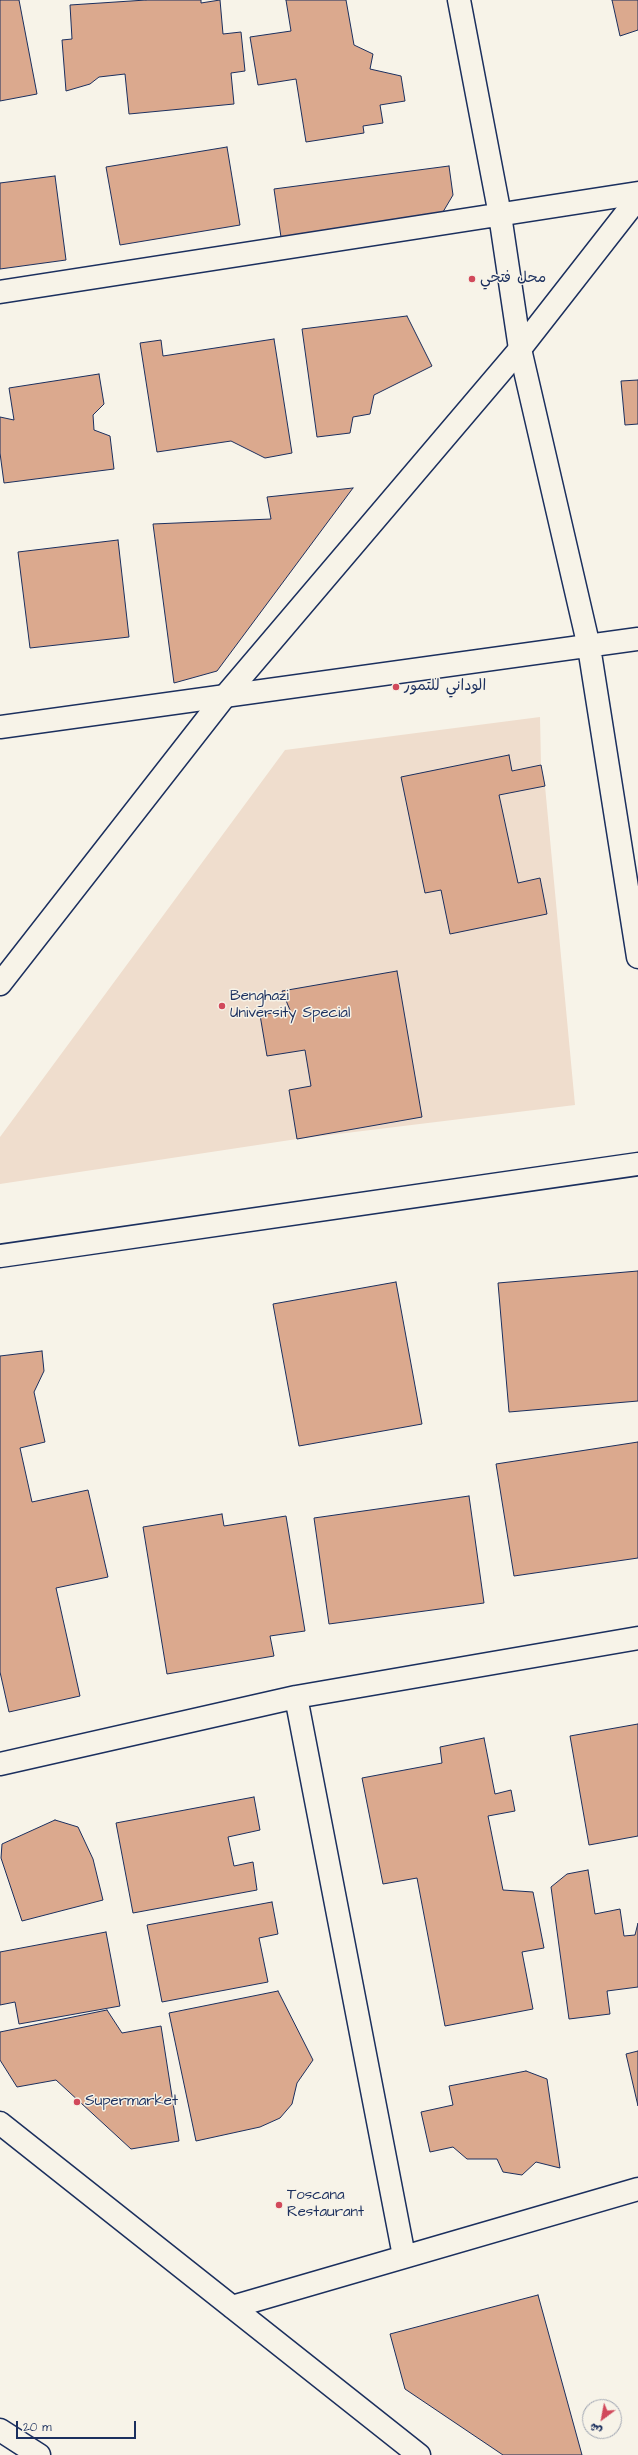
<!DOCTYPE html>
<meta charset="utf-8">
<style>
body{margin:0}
#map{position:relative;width:638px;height:2455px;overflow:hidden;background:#f7f3e8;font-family:"Architects Daughter","Playpen Sans Arabic",sans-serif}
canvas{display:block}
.north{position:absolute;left:582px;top:2399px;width:40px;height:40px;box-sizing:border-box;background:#f7f3e8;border:1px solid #9fa5b1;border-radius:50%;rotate:212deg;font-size:11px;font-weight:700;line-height:16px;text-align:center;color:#1b2f5e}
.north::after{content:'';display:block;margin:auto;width:14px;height:18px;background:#d1495b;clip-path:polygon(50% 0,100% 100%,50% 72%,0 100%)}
.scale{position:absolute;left:16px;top:2421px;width:120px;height:18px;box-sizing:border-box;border:2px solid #1b2f5e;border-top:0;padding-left:5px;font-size:12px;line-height:14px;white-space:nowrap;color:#1b2f5e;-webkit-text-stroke:3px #f7f3e8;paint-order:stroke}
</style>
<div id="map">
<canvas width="638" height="2455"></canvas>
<div class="north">ش</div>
<div class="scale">20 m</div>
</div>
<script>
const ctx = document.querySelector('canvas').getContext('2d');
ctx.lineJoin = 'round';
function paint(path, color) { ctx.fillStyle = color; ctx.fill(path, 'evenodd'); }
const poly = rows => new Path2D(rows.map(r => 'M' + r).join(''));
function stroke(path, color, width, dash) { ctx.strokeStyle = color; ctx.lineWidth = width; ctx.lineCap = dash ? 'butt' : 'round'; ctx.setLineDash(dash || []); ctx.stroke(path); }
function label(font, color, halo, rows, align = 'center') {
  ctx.font = font + ' "Architects Daughter","Playpen Sans Arabic",sans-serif'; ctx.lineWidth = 3; ctx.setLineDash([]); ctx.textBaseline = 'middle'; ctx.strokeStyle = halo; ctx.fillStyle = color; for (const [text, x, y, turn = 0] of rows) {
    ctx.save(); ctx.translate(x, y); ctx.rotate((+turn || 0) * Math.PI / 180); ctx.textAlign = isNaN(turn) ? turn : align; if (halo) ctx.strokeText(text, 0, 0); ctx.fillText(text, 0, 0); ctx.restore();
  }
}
paint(poly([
 [540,717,541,765,545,786,575,1105,297,1139,0,1184,0,1137,285,750]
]), '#efddcd');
const building = poly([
 [0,0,19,0,37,94,0,101,0,0],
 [146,0,201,0,201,3,220,0,223,34,241,32,245,71,231,73,234,104,129,114,125,74,99,77,90,84,66,91,62,40,72,39,70,5,146,0],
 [286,0,346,0,354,45,373,54,370,69,401,76,405,101,380,105,383,123,363,126,364,133,306,142,296,79,258,85,250,37,291,31,286,0],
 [612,0,638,0,638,30,620,36,612,0],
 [227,147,240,225,120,245,106,167,227,147],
 [449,166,453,195,440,217,281,237,274,189,449,166],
 [55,176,66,260,0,269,0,183,55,176],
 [407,316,432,366,374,395,370,414,353,417,350,433,317,437,302,329,407,316],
 [274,339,292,453,265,458,231,441,157,452,140,343,161,340,163,356,274,339],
 [99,374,104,404,93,415,94,430,110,436,114,469,4,483,0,453,0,417,14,420,9,388,99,374],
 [638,380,638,424,625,425,621,381,638,380],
 [353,488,217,671,174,683,153,524,271,519,267,497,353,488],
 [118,540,129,637,30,648,18,552,118,540],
 [509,755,512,771,541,765,545,786,499,795,518,883,540,878,547,914,450,934,441,890,425,893,401,777,509,755],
 [397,971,422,1117,297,1139,289,1090,311,1086,305,1050,267,1056,260,1015,290,1010,282,991,397,971],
 [638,1271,638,1401,509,1412,498,1283,638,1271],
 [396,1282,422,1424,299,1446,273,1304,396,1282],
 [42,1351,44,1371,34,1392,45,1442,20,1448,32,1502,88,1490,108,1577,56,1588,80,1696,9,1712,0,1672,0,1356,42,1351],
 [638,1442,638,1558,514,1576,496,1464,638,1442],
 [469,1496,484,1603,329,1624,314,1518,469,1496],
 [222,1514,224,1526,286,1516,305,1631,270,1636,274,1656,167,1674,143,1527,222,1514],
 [638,1724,638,1836,589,1845,570,1736,638,1724],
 [484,1738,495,1794,511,1790,515,1811,488,1816,503,1890,533,1892,544,1948,522,1952,533,2009,445,2026,417,1878,383,1884,362,1778,442,1763,440,1747,484,1738],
 [254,1797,260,1830,228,1837,234,1866,253,1862,257,1890,133,1913,116,1823,254,1797],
 [55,1820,78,1827,93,1859,103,1900,22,1921,1,1858,2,1844,55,1820],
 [588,1870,595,1914,620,1909,624,1936,635,1935,638,1923,638,1987,607,1991,610,2014,569,2019,551,1887,567,1874,588,1870],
 [272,1902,278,1934,259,1938,268,1982,162,2002,147,1925,272,1902],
 [106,1932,120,2006,19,2024,15,2002,0,2005,0,1952,106,1932],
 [278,1991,313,2060,297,2083,292,2104,280,2118,260,2127,196,2141,169,2013,278,1991],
 [107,2010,122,2033,161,2026,179,2141,131,2149,56,2080,17,2087,0,2060,0,2032,107,2010],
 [638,2051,638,2106,626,2054,638,2051],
 [526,2071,547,2079,560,2168,536,2162,522,2175,503,2172,497,2159,467,2159,453,2147,430,2152,421,2112,453,2105,449,2086,526,2071],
 [538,2295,582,2455,503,2455,405,2389,390,2334,538,2295]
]);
paint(building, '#dba98e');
stroke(building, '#1b2f5e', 1);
const street = poly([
 [459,0,500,215,520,349,589,647,638,957],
 [0,292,638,193],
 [0,727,638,639],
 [0,1256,638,1164],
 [296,1697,404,2256],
 [0,1764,296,1697,638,1638],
 [0,2123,419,2455],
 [232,2307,638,2189]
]);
const secondary = poly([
 [0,984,225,696,520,349,638,198]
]);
const primary = poly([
 [0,2430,39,2455]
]);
stroke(street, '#1b2f5e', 25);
stroke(secondary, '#1b2f5e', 25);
stroke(primary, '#1b2f5e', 25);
stroke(street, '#f7f3e8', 22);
stroke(secondary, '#f7f3e8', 22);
stroke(primary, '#f7f3e8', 22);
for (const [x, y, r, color] of [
 [472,279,4,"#d1495b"],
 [396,687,4,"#d1495b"],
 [222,1006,4,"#d1495b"],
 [77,2102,4,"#d1495b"],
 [279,2205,4,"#d1495b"]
]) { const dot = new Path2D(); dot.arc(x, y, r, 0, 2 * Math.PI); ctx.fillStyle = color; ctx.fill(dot); stroke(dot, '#f7f3e8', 1.5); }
label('15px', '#1b2f5e', '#f7f3e8', [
 ["محل فتحي",480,279],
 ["الوداني للتمور",404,687],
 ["Benghazi",230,997],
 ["University Special",230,1014],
 ["Supermarket",85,2102],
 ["Toscana",287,2196],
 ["Restaurant",287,2213]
], 'left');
</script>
